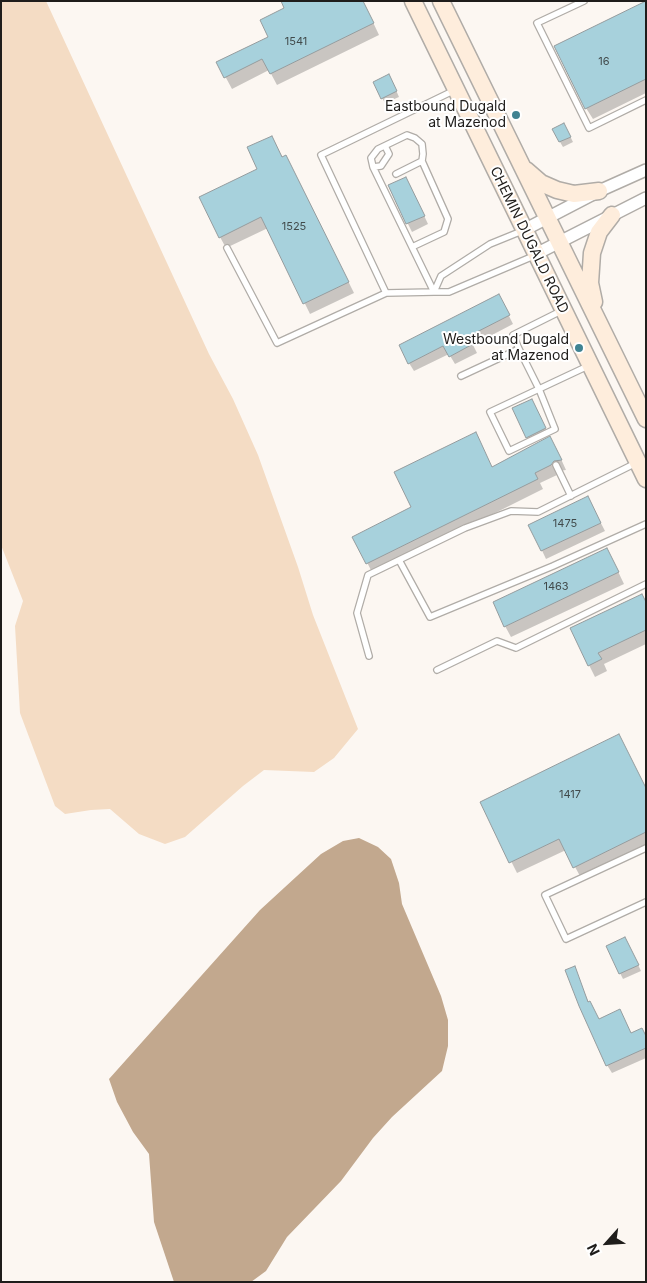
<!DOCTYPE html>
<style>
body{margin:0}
#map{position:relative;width:647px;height:1283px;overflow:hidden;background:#fcf7f2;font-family:Inter,sans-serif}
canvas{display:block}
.frame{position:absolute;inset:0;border:2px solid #1f1d1b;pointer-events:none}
.north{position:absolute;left:582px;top:1218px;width:50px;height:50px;-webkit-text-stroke:4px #fff;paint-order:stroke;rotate:244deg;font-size:14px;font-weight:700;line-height:20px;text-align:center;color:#1f1d1b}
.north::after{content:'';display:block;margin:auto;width:18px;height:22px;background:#1f1d1b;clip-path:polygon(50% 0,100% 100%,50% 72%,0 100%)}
</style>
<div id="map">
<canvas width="647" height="1283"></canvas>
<div class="frame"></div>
<div class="north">N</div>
</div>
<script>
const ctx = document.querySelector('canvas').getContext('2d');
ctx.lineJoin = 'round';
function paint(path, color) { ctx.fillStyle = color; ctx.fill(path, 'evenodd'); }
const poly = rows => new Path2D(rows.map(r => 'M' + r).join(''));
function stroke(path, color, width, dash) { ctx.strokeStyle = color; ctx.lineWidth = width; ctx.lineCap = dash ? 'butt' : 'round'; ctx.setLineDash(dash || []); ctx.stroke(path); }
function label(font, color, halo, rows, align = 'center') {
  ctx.font = font + ' Inter,sans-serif'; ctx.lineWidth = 4; ctx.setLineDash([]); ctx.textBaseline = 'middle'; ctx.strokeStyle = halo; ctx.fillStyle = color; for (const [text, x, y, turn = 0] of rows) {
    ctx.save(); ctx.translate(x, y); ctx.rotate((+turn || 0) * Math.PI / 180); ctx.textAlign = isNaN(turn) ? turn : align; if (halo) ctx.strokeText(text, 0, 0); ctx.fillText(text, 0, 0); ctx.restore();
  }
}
paint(poly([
 [1,1,46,1,209,354,233,399,258,455,298,567,313,615,358,729,334,758,314,772,264,770,243,786,185,837,165,844,139,834,110,809,91,810,65,814,55,806,20,713,15,626,23,601,1,545]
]), '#f4dcc4');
paint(poly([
 [359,838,378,847,391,859,399,883,402,904,441,996,448,1020,448,1046,442,1071,392,1117,373,1138,341,1181,287,1237,266,1271,251,1282,174,1282,154,1222,149,1154,133,1132,117,1102,109,1079,260,910,321,854,343,841]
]), '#c2a88e');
paint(poly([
 [363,1,379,35,277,85,269,70,232,89,218,63,269,37],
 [646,2,646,93,593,119,586,108],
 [392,81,399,97,385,103,382,98],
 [567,130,573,142,563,147,560,142],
 [272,138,283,158,292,168,354,293,310,314,268,228,226,248,220,237,259,170],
 [389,186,410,186,428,224,412,232],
 [503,304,513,324,473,345,477,353,455,364,449,354,414,371,409,363],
 [534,405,548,434,530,442,527,437],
 [556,448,566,470,559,471,557,475,540,483,543,489,373,574,354,537,492,468],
 [591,504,605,531,546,559,530,525],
 [613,561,624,584,511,637,505,626],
 [646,603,646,644,604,664,607,671,595,677,571,629],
 [646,789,646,846,581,878,566,850,517,873,482,803],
 [628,944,641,971,623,979,607,947],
 [574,968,589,1003,599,1020,631,1034,646,1037,646,1058,612,1073,607,1065]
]), '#0003');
const building = poly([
 [281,1,363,1,374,23,270,74,262,59,224,78,216,62,268,37,260,20,284,8,281,1],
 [646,1,646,79,585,109,554,46,646,1],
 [389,74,397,91,381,99,373,82,389,74],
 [564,123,571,137,559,142,552,129,564,123],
 [272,136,282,157,286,155,349,282,303,304,261,217,219,238,199,197,257,169,247,147,272,136],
 [406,177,425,216,406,224,388,185,406,177],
 [499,294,510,315,469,336,473,344,449,357,443,346,408,364,399,345,499,294],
 [532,399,546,428,526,438,512,408,532,399],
 [476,432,492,467,550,436,562,460,554,461,551,465,535,473,538,479,366,564,352,537,411,507,394,472,476,432],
 [588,496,601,523,541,551,528,525,588,496],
 [607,548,619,572,504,627,493,602,607,548],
 [642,594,646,602,646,630,598,653,602,659,588,666,570,628,642,594],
 [619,734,646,788,646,832,573,868,559,839,509,863,480,802,619,734],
 [625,937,639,965,619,974,606,946,625,937],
 [575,966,588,1002,590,1001,599,1019,620,1009,631,1033,642,1028,646,1036,646,1048,606,1066,579,1006,565,970,575,966]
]);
paint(building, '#a7d1dc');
stroke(building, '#959c9e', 1);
const lane = poly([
 [584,1,537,23,589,128,646,100],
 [373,167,381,166,389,154,385,146],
 [396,174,422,161],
 [522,231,490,244,441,276,434,292,449,292,536,255],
 [227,248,277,343,386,293,434,292,373,167,371,158,378,149,407,135,415,138,422,144,423,154,422,161,448,219,444,232,412,247],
 [386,293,321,155,455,90],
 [563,310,513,335,519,349,539,389,588,366],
 [461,376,519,349],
 [539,389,555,429,509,451,490,412,539,389],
 [556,465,571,496],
 [399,560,430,617,553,566,646,524],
 [369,656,357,613,368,575,465,528,511,511,538,512,636,463],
 [437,670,497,641,516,648,646,584],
 [646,848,545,895,566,939,646,902]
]);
const street = poly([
 [524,230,599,191,646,170],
 [536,254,646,198]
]);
const secondary = poly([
 [413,1,646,479],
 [441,1,646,419],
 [526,170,541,183,557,190,574,194,599,191],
 [594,302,590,283,592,253,599,232,612,215]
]);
stroke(lane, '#b0aca7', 8);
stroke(street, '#b0aca7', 14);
stroke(secondary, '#b0aca7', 19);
stroke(lane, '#fff', 5.5);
stroke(street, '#fff', 11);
stroke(secondary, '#feeddc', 16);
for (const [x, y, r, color] of [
 [516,115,5,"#408392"],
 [579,348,5,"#408392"]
]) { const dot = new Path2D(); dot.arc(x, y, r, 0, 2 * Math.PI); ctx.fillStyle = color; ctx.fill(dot); stroke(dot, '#fff', 2); }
label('11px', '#414a4b', null, [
 ["1541",296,42],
 ["16",604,62],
 ["1525",294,227],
 ["1475",565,524],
 ["1463",556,587],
 ["1417",570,795]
]);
label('14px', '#1f1d1b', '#fff', [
 ["Eastbound Dugald",506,107],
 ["at Mazenod",506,123],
 ["Westbound Dugald",569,340],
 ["at Mazenod",569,356]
], 'right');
label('14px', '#1f1d1b', '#fff', [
 ["CHEMIN DUGALD ROAD",529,240,64]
]);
</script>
